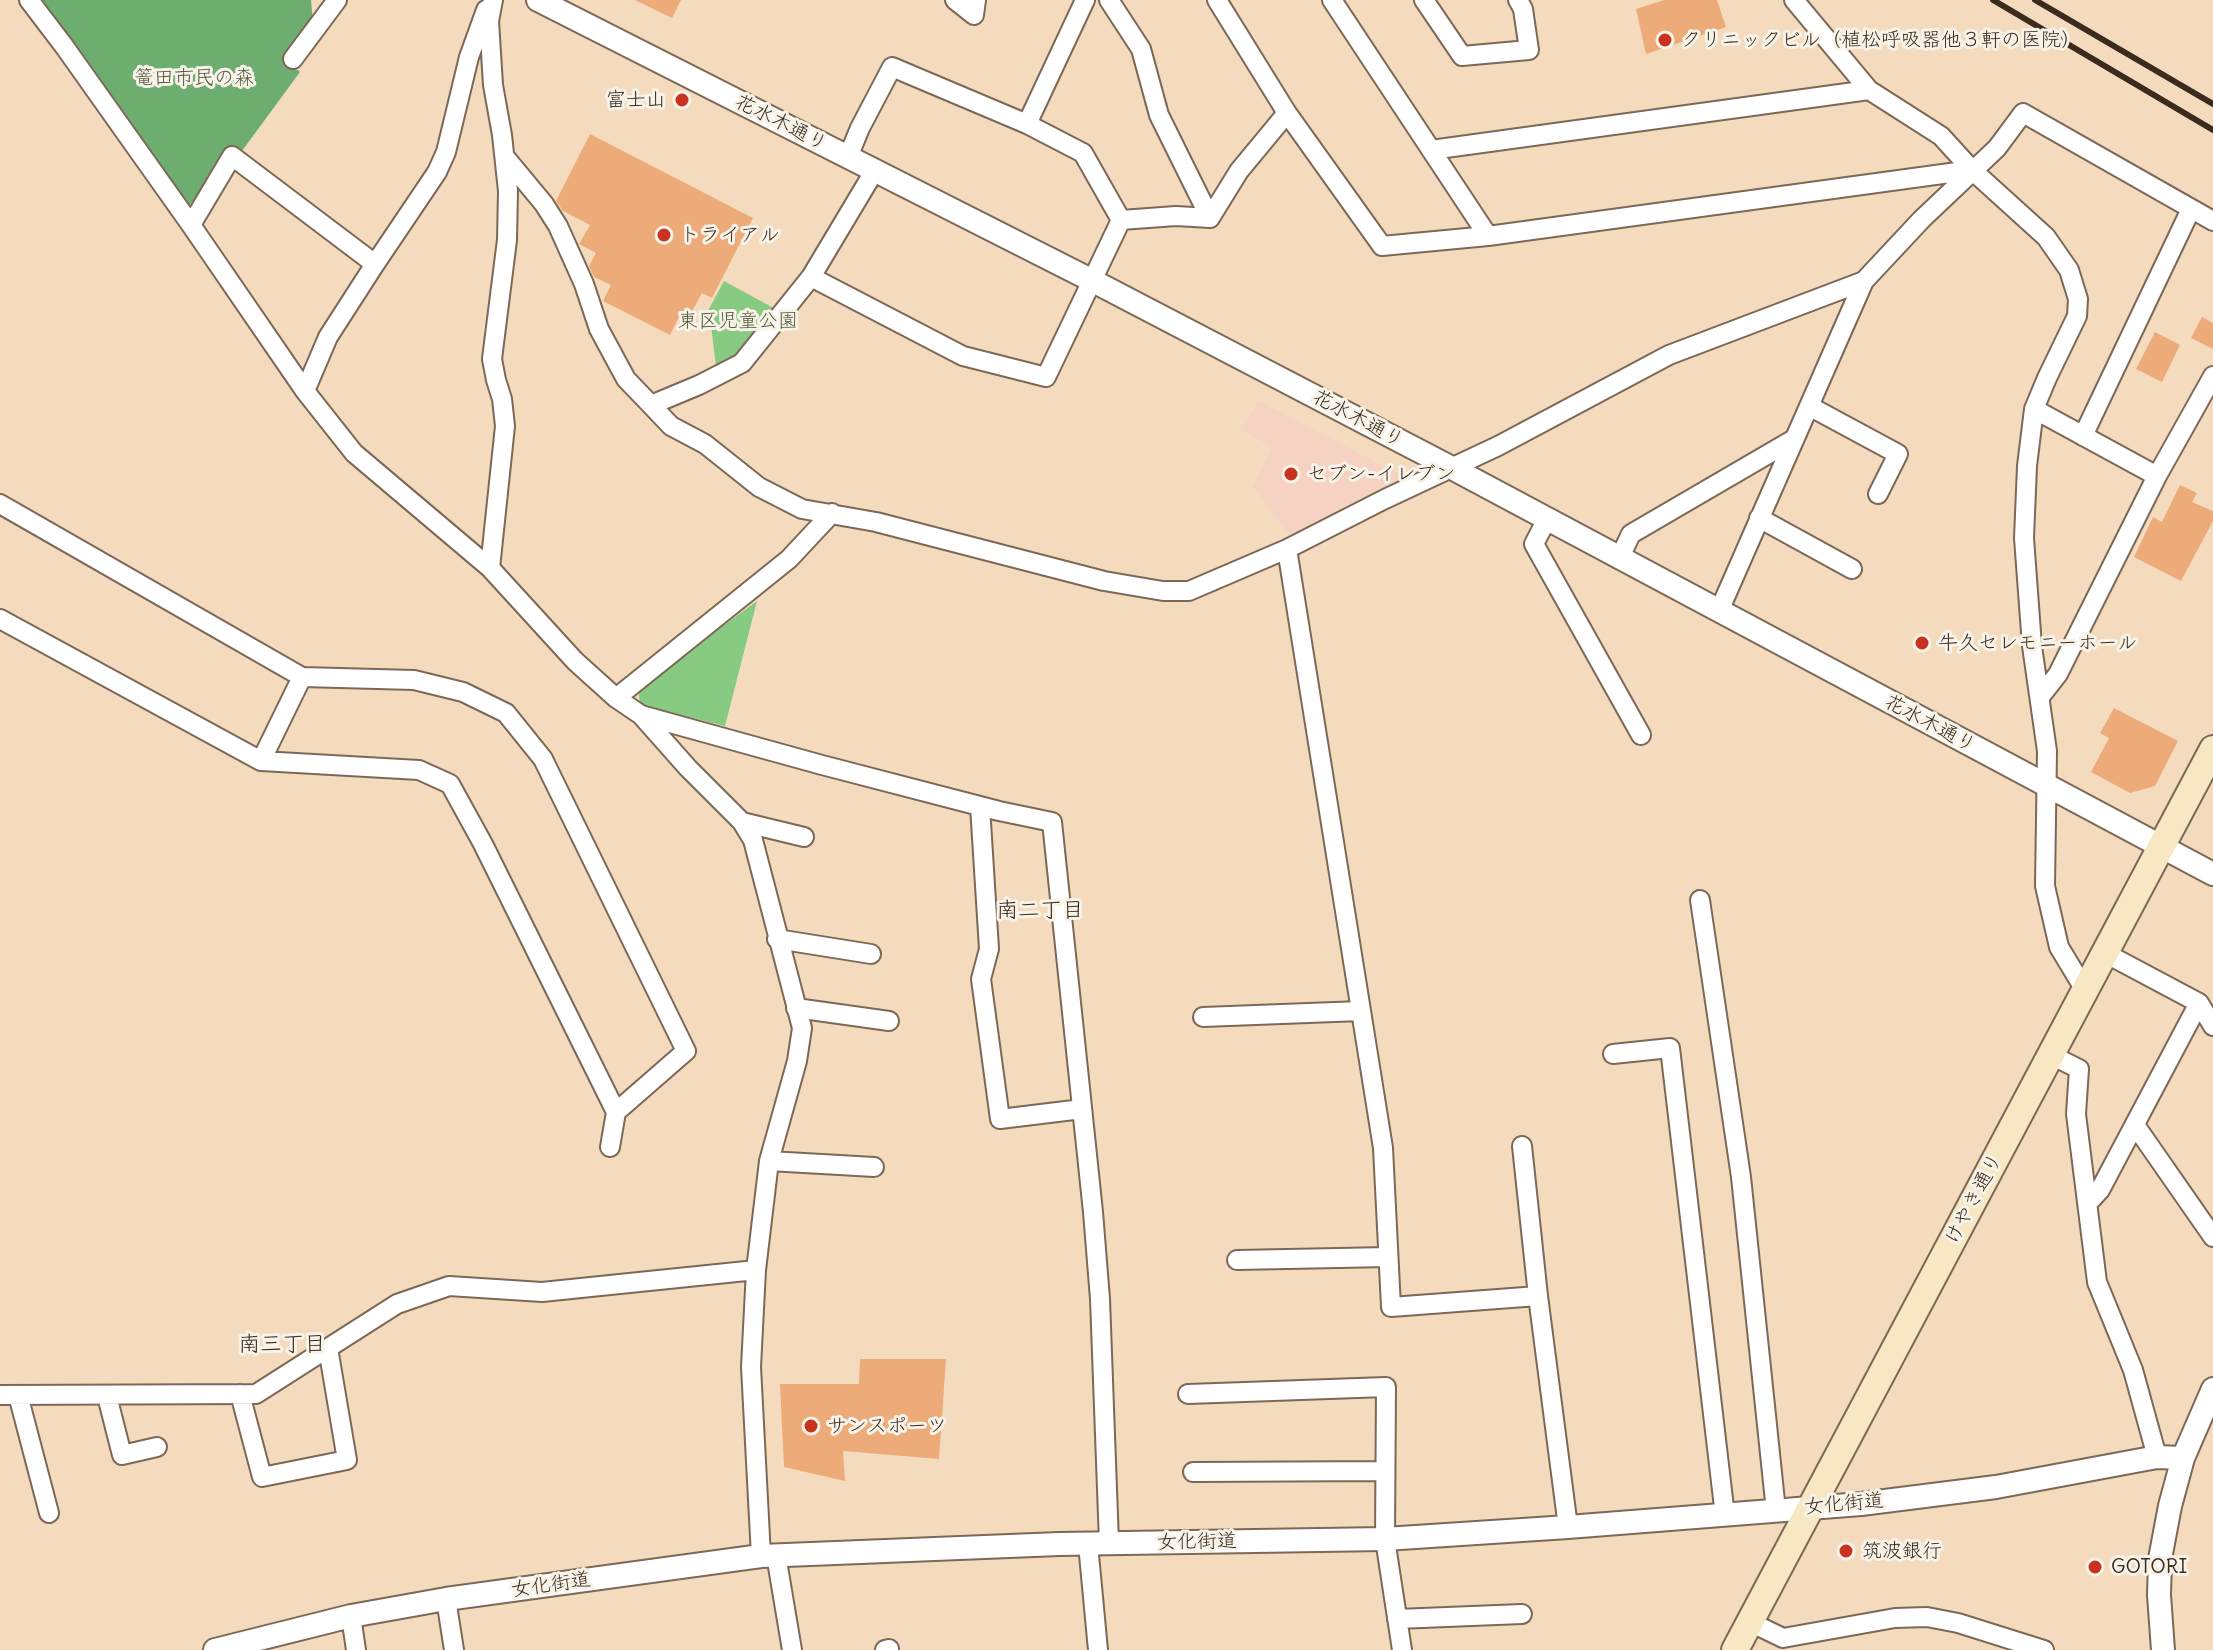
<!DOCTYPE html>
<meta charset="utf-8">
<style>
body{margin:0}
canvas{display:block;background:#f4dbbe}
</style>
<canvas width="2213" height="1650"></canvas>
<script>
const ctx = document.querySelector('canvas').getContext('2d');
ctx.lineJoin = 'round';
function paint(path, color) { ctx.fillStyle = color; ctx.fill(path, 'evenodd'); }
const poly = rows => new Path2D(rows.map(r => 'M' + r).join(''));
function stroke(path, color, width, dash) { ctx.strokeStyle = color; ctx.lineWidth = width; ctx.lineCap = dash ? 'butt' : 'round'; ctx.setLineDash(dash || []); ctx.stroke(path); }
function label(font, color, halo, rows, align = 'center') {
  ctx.font = font + ' Delius,"Klee One",sans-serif'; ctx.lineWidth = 6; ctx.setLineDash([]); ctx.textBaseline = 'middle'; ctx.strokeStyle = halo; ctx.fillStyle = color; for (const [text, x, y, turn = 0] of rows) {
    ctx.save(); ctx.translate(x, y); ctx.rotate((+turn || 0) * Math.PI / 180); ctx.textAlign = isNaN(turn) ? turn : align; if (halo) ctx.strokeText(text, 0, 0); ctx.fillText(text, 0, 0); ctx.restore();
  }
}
paint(poly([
 [1258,401,1411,480,1290,536,1253,487,1272,447,1242,430]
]), '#f5d2c2');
paint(poly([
 [724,281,781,312,740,362,717,374,709,309],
 [757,601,725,726,640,705,638,688]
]), '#87ca82');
paint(poly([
 [36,0,311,0,314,34,293,66,300,72,239,155,231,148,189,206]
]), '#6dae70');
paint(poly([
 [635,0,681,0,672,18],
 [1664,0,1717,0,1726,27,1646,54,1636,9],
 [590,134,753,218,712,298,702,293,689,317,681,313,670,335,603,301,611,285,594,277,589,266,596,253,579,244,590,225,563,211,556,201],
 [2202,317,2213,323,2213,349,2191,338],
 [2155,332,2180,345,2162,382,2136,369],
 [2180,485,2197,493,2192,502,2213,511,2213,521,2181,581,2134,557,2153,517,2162,522],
 [2114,708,2178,741,2155,786,2130,793,2091,772,2109,738,2100,733],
 [860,1359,946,1359,939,1459,843,1451,845,1481,784,1467,780,1384,859,1384]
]), '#eeab7a');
const minor = poly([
 [29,0,64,46,191,225,305,391,354,453,490,568,575,661,616,698,641,715,688,768,742,822,753,840,802,1028,797,1061,769,1161,756,1270,751,1367,761,1556],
 [955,0,974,15,976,0],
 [1109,0,1141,49,1159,115,1210,218],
 [1217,0,1287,113,1382,246,1488,236,1972,170],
 [1332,0,1488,236],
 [1424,0,1462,56,1529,50,1523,9,1518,0],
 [1794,0,1869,90,1941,136,1972,170,2046,237,2069,270,2078,299,2077,316,2047,378,2034,409,2027,466,2024,538,2032,646,2047,751,2045,886,2059,947,2085,990],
 [293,59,337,0],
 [1027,124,1085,0],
 [1431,150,1869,90],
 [505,157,544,204,558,226,584,284,599,329,626,379,651,405],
 [848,157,860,128,892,67,1027,124,1083,153,1121,220],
 [875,170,811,277,742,363,699,385,651,405,671,426,705,444,759,487,802,509,876,522,1104,581,1163,591,1189,591,1287,549,1385,499,1498,446,1669,355,1864,281,1922,219,1997,148,2023,113,2213,221],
 [1121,220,1176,216,1210,218,1239,171,1287,113],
 [191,225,232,156,375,264,328,337,305,391],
 [375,264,437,172,446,152,469,57,486,10],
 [811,277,963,356,1046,377,1121,220],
 [1809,406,1898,454,1878,494],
 [2034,409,2157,476],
 [2083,436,2191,209],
 [0,504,302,677,414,680,463,692,506,713,543,759,686,1051,616,1112,483,844,450,784,419,770,261,761,0,619],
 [1759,518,1852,569],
 [1547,519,1534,544,1641,735],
 [1287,549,1383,1148,1391,1307,1538,1296],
 [1619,559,1631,534,1794,439],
 [490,568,505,426,502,399,496,380,492,359,507,240,508,191,502,135,493,85,489,21,493,0],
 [1719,611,1864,281],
 [2040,697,2058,674,2157,476,2213,376],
 [616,698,789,559,832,513],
 [641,715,822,765,999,811,1052,822,1093,1212,1100,1299,1109,1543],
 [261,761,302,677],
 [980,806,989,949,981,979,1000,1119,1082,1109],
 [742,822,804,837],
 [1700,900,1741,1177,1776,1511],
 [777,939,871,954],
 [2105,953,2199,1003,2213,1026],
 [796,1008,889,1021],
 [1203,1017,1361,1011],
 [1613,1054,1670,1048,1725,1516],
 [2051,1055,2079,1069,2076,1114,2097,1282,2133,1370,2157,1457],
 [2135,1125,2213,1237],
 [1522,1146,1538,1296,1568,1527],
 [610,1147,616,1112],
 [769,1161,874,1167],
 [2088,1203,2100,1190,2199,1003],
 [1237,1260,1388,1257],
 [240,1394,262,1477,347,1460,328,1348],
 [1188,1394,1386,1387,1385,1539,1402,1650],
 [0,1395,256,1394,397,1304,449,1286,542,1292,756,1270],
 [18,1395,49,1513],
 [107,1396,122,1455,157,1447],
 [1193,1472,1385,1471],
 [1088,1544,1098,1650],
 [776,1555,792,1650],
 [446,1599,454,1650],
 [351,1616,356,1650],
 [1397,1619,1522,1614],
 [1750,1622,1783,1638,1895,1618,1927,1617,1958,1623,2044,1650],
 [885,1650,889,1649]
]);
const tertiary = poly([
 [538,0,1093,281,1450,467,2213,874],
 [215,1650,351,1616,446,1599,761,1556,1059,1544,1385,1539,1568,1527,1861,1504,1996,1487,2157,1457,2183,1458],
 [2163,1650,2159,1595,2160,1559,2170,1506,2183,1458,2213,1389]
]);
const secondary = poly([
 [1735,1650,2213,749]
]);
stroke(minor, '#7c6856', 22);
stroke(tertiary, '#7c6856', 26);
stroke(secondary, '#7c6856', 30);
stroke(minor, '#fff', 18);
stroke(tertiary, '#fff', 22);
stroke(secondary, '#f7e8c3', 26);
stroke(poly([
 [1993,0,2213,130],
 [2035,0,2213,104]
]), '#3b2a1e', 6);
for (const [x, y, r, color] of [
 [1665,40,8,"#c8321e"],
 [682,100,8,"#c8321e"],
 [664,235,8,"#c8321e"],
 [1291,474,8,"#c8321e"],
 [1922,643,8,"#c8321e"],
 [811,1426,8,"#c8321e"],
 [1846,1551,8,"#c8321e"],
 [2095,1567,8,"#c8321e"]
]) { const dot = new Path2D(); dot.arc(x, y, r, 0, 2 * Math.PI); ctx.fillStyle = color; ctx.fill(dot); stroke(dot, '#f7f3e8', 3); }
label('20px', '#3b2a1e', '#f7f3e8', [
 ["クリニックビル（植松呼吸器他３軒の医院）",1681,40],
 ["富士山",666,100,"right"],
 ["トライアル",680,235],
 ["セブン-イレブン",1307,474],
 ["牛久セレモニーホール",1938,643],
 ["サンスポーツ",827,1426],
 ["筑波銀行",1862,1551],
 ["GOTORI",2111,1567]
], 'left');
label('20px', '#525a3c', '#f7f3e8', [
 ["篭田市民の森",194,78],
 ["東区児童公園",738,321]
]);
label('20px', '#3b2a1e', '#f7f3e8', [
 ["花水木通り",781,123,27],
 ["花水木通り",1358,419,28],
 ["花水木通り",1930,724,28],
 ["けやき通り",1974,1199,-62],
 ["女化街道",1844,1504,-5],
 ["女化街道",1197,1542,-1],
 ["女化街道",551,1585,-8]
]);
label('22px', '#3b2a1e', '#f7f3e8', [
 ["南二丁目",1040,911],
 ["南三丁目",282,1345]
]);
</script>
